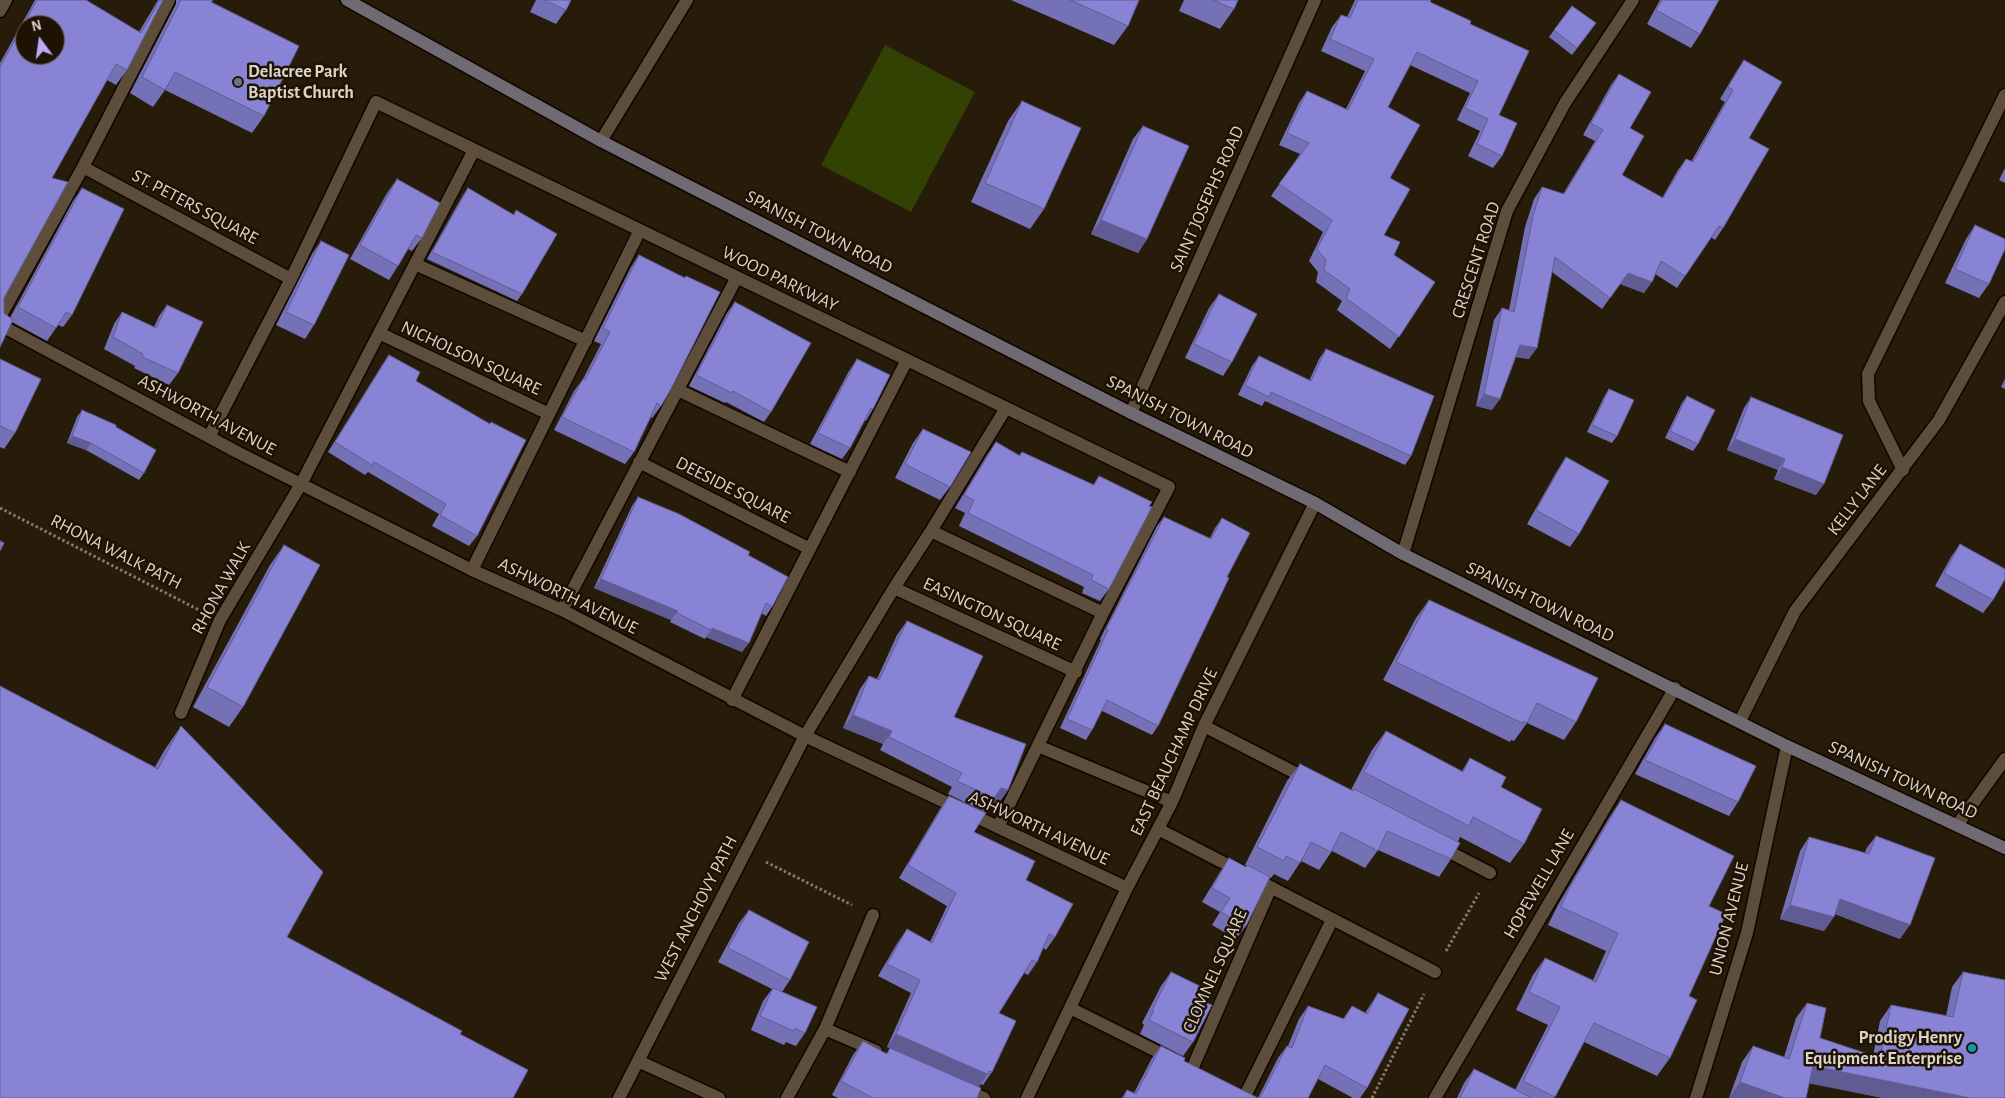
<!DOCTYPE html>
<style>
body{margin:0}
#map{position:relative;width:2005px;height:1098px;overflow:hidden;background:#271b0a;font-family:"Alegreya Sans",sans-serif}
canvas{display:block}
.north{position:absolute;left:15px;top:15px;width:50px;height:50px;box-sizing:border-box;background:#1d1203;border:1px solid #695f52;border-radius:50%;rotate:346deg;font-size:14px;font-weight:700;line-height:20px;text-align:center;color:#dbd3c8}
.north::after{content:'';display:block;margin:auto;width:18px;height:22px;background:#bbaaf6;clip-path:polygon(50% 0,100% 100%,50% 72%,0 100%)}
</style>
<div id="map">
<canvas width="2005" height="1098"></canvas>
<div class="north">N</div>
</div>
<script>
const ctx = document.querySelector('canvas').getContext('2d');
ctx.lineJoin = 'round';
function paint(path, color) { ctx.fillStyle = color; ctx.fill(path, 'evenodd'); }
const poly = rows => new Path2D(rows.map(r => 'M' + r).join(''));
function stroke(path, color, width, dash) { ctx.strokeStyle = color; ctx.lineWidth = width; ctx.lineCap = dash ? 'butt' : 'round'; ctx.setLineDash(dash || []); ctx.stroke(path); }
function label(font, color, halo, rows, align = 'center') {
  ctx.font = font + ' "Alegreya Sans",sans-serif'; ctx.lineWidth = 5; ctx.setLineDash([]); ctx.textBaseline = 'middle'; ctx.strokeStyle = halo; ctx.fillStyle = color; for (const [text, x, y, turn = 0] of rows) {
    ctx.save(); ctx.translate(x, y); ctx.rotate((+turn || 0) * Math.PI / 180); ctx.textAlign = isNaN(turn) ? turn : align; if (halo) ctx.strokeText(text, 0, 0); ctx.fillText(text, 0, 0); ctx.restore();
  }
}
paint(poly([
 [885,45,975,92,911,212,821,165]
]), '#324203');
const lane = poly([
 [1958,824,2005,759]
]);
const street = poly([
 [169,0,83,167,291,279,376,102,1169,487,1103,613,998,827],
 [0,11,6,0],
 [601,141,687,0],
 [415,264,586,341],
 [0,317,83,167],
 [0,325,237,452,472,570,562,610,805,736,1127,888],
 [379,333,549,414],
 [678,390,850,472],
 [1131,413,1315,0],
 [209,437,291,279],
 [639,462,810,549],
 [1903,470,1869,401,1868,374,2005,95],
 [931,531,1103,613],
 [1403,554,1507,211,1565,103,1633,0],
 [472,570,640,230],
 [894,588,1076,672],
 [562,610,737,277],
 [732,700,907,360],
 [181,713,220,620,301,484,474,150],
 [1740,721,1795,611,1939,420,2005,302],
 [1204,726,1309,780],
 [1038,746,1172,802],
 [1158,829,1435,972],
 [1440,847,1490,873],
 [1070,1008,1170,1058],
 [825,1029,876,1051],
 [638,1061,719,1098],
 [1192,1069,1271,887],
 [963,1089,984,1098],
 [1245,1096,1332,920],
 [619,1098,805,736,894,588,931,531,1006,408],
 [787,1098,825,1029,873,915],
 [1027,1098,1127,888,1172,802,1204,726,1315,503],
 [1435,1098,1675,688],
 [1696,1098,1747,933,1787,746]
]);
const secondary = poly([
 [347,0,601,141,1131,413,1315,503,1403,554,1787,746,2005,848]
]);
stroke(lane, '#100500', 15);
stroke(street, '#100500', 15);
stroke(secondary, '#100500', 15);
stroke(poly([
 [0,508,199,610],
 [766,862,852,905],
 [1446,951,1479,893],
 [1372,1098,1424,994]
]), '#847a6c', 3, [2.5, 2.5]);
stroke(lane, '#5c4e3b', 12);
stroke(street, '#5c4e3b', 12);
stroke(secondary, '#706a72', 12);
paint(poly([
 [35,0,86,0,139,32,158,0,163,0,127,70,116,85,107,80,52,178,4,298,4,313,10,318,73,201,82,188,72,315,63,327,58,325,47,341,12,322,0,347,0,63],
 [176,0,213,0,211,2,264,116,252,133,165,90,153,107,130,93,176,4],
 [536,0,571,0,566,10,556,24,530,12],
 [1011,0,1139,0,1128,26,1114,45],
 [1184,0,1238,0,1234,9,1220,29,1179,11],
 [1355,0,1431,0,1430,2,1470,24,1499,115,1502,156,1493,168,1468,156,1480,131,1457,120,1470,93,1410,65,1388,107,1390,178,1384,235,1394,255,1435,282,1390,349,1337,310,1342,301,1316,282,1318,272,1309,261,1323,232,1271,196,1300,154,1279,145,1299,103,1307,91,1346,109,1365,71,1321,51,1332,27,1341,15,1347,17],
 [1660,0,1719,0,1700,34,1691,48,1647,24],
 [1554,30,1591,30,1572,55,1549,37],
 [1744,60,1749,138,1723,228,1715,240,1711,237,1677,288,1655,274,1644,293,1620,284,1602,309,1552,272,1529,359,1515,357,1492,410,1476,406,1494,320,1502,308,1509,310,1525,227,1534,199,1542,187,1563,194,1595,141,1583,135,1611,85,1619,74,1630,128,1622,175,1662,198,1678,170,1686,159,1691,162,1725,102,1720,99,1736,72],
 [1022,101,1044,209,1030,229,971,202,1008,121],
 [1143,126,1147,239,1138,253,1091,234,1133,139],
 [2005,168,2005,183,1999,180],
 [397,179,422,238,412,251,408,249,398,266,389,280,350,259,387,193],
 [468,188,513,215,516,210,522,294,517,301,427,259,463,195],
 [1975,225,1989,284,1979,298,1945,283,1966,239],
 [321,241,314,325,305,339,276,325,312,254],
 [639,255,685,278,686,276,661,406,652,418,651,417,634,452,625,464,554,430,574,391,583,379,601,344,594,341,631,267],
 [1219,294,1232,362,1223,376,1185,358,1209,308],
 [735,302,771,412,764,422,726,402,725,403,689,386,727,313],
 [167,305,178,373,169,385,134,368,135,366,104,349,114,324,122,312,154,327,159,316],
 [1326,349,1411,456,1405,465,1265,401,1262,406,1238,395,1252,366,1259,356,1309,381,1319,359],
 [389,355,416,381,477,536,469,546,432,526,439,514,368,472,365,475,328,452,382,365],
 [0,359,15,433,4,449,0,447],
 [857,359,873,409,866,421,865,420,850,448,842,459,810,444,849,371],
 [2005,379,2005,389,2001,387],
 [1609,389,1617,436,1612,443,1587,432,1605,395],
 [1687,396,1698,444,1693,451,1665,438,1682,403],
 [1751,397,1816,495,1774,479,1778,470,1727,450,1744,408],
 [82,410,116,427,144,473,139,480,86,450,67,443,77,417],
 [923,429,950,487,940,500,895,478,913,443],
 [996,442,1019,455,1022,452,1093,485,1099,476,1109,589,1100,601,1082,593,1084,587,959,526,965,513,955,508,987,455],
 [1566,457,1579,534,1570,547,1527,524,1557,471],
 [638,497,748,555,772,607,766,616,761,613,742,652,706,637,705,639,670,622,671,620,594,588,632,506],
 [1164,517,1210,538,1215,528,1222,518,1227,577,1158,726,1152,735,1102,711,1092,730,1086,740,1060,728,1101,640,1100,639,1157,526],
 [1960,544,1993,600,1983,613,1935,586,1951,557],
 [284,545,243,707,229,727,193,707,270,565],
 [1429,600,1576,722,1564,740,1527,723,1514,741,1511,740,1510,742,1383,680,1416,618],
 [907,621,954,717,1008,790,998,804,992,802,985,812,948,794,952,787,880,750,883,744,843,728,860,689,869,676,877,679,897,635],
 [1665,724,1738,802,1729,816,1635,774,1655,738],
 [181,726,287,937,460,1034,0,1098,155,767,164,751],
 [1386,731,1462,771,1470,758,1501,787,1524,844,1510,863,1460,837,1458,842,1451,859,1439,877,1378,850,1365,868,1332,851,1319,870,1301,861,1288,881,1274,874,1271,878,1270,878,1246,926,1236,939,1212,925,1220,912,1202,902,1220,872,1229,858,1245,867,1247,866,1245,865,1287,781,1300,764,1351,790,1372,750],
 [949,796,974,832,1026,880,1055,937,1046,950,1043,948,1037,962,1028,975,1024,973,999,1013,992,1072,983,1085,980,1084,979,1087,977,1098,838,1098,832,1095,853,1055,863,1041,886,1054,890,1048,887,1047,911,993,878,976,898,942,907,929,930,942,947,906,899,878,940,809],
 [1621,800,1709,906,1689,996,1670,1058,1657,1076,1584,1042,1554,1098,1457,1098,1464,1083,1474,1069,1515,1090,1548,1025,1516,1010,1533,975,1545,958,1593,980,1606,951,1548,925,1558,905,1609,818],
 [1876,836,1900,939,1835,914,1824,931,1780,919,1800,851,1809,837,1865,853,1866,849],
 [749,910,790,980,782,992,805,1033,796,1046,786,1042,784,1045,751,1030,763,1001,772,989,718,962,739,923],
 [1171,972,1207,1003,1193,1042,1183,1056,1140,1034,1144,1025,1142,1023,1161,986],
 [1963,972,2005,1098,1883,1098,1810,1083,1729,1098,1742,1062,1753,1046,1784,1057,1796,1018,1807,1003,1820,1038,1873,1056,1880,1021,1891,1005,1946,1016,1952,987],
 [1378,993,1367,1088,1360,1098,1353,1098,1318,1079,1308,1098,1122,1098,1127,1090,1134,1093,1152,1058,1161,1046,1184,1061,1258,1098,1278,1058,1287,1046,1288,1046,1299,1019,1308,1006,1343,1019,1352,1006,1365,1013]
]), '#7571b6');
paint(poly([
 [1101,220,1147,239,1138,253,1091,234],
 [1628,273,1652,282,1644,293,1620,284],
 [1520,345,1537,348,1529,359,1512,356],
 [1484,394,1500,399,1492,410,1476,406],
 [72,436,91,443,86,450,67,443],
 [1735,439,1785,459,1778,470,1727,450],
 [1782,467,1824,484,1816,495,1774,479],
 [601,579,678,611,671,620,594,588],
 [712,628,749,643,742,652,706,637],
 [853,715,892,731,883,744,843,728],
 [1001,788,1008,790,998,804,992,802],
 [1840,899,1910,925,1900,939,1830,912],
 [1790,905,1834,917,1824,931,1780,919],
 [896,1034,987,1074,979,1087,887,1047],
 [1813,1066,1970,1098,1883,1098,1802,1082],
 [1740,1082,1785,1098,1729,1098]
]), '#5f5c94');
const building = poly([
 [37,0,86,0,141,33,160,0,163,0,127,70,116,64,52,178,68,182,4,298,4,313,13,320,0,347,0,67,37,0],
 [25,25,55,25,55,55,25,55,25,25],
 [181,0,213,0,211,2,299,46,264,116,175,72,165,90,142,77,181,0],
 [544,0,571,0,566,10,544,0],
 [1070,0,1139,0,1128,26,1070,0],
 [1213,0,1238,0,1234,9,1213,0],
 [1358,0,1431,0,1430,2,1471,21,1470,24,1529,51,1499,115,1517,123,1502,156,1477,144,1488,119,1465,108,1478,81,1417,52,1388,107,1420,125,1390,178,1410,189,1384,235,1400,242,1394,255,1435,282,1399,337,1346,298,1350,289,1324,270,1326,260,1317,249,1332,220,1279,184,1309,143,1287,133,1307,91,1348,110,1374,59,1330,39,1341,15,1350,18,1358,0],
 [1662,0,1719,0,1700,34,1656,10,1662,0],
 [1572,6,1596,23,1577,48,1554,30,1572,6],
 [1744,60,1782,82,1749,138,1769,149,1723,228,1719,226,1685,276,1661,261,1652,282,1628,273,1610,298,1555,257,1537,348,1520,345,1500,399,1484,394,1502,308,1514,312,1533,216,1542,187,1564,194,1603,130,1591,123,1619,74,1651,92,1630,128,1644,136,1622,175,1663,198,1686,159,1693,162,1733,90,1728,87,1744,60],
 [1022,101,1081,128,1044,209,985,183,1022,101],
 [1143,126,1189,146,1147,239,1101,220,1143,126],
 [397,179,440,203,422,238,416,235,398,266,360,245,397,179],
 [82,188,124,209,72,315,66,312,56,328,18,307,82,188],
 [468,188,514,215,516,210,557,234,522,294,432,252,468,188],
 [1975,225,2005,239,2005,249,1989,284,1955,269,1975,225],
 [321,241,349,255,314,325,286,312,321,241],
 [639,255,685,278,686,276,720,292,671,389,661,406,657,403,634,452,562,417,583,379,585,380,610,332,603,328,639,255],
 [1219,294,1257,314,1232,362,1194,344,1219,294],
 [735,302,811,343,771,412,733,391,732,393,696,375,735,302],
 [167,305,203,322,178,373,142,357,143,354,113,337,122,312,156,328,167,305],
 [1326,349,1434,396,1411,456,1271,392,1269,397,1245,385,1259,356,1311,381,1326,349],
 [389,355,420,372,416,381,490,424,491,422,526,440,477,536,440,515,446,504,374,462,372,465,335,442,389,355],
 [0,359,41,379,15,433,0,426,0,359],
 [857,359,890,375,873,409,871,408,850,448,818,433,857,359],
 [1609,389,1634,400,1617,436,1592,425,1609,389],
 [1687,396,1715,410,1698,444,1670,431,1687,396],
 [1751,397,1843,435,1824,484,1782,467,1785,459,1735,439,1751,397],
 [82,410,116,425,116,427,156,450,144,473,91,443,72,436,82,410],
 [923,429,971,452,950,487,905,464,923,429],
 [996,442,1020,456,1022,452,1094,485,1099,476,1152,502,1149,506,1152,507,1109,589,1091,580,1093,575,968,513,974,500,964,495,996,442],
 [1566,457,1609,481,1579,534,1536,510,1566,457],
 [638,497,679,514,750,552,748,555,788,577,772,607,766,603,749,643,712,628,711,630,677,613,678,611,601,579,638,497],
 [1164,517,1211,539,1222,518,1250,533,1227,577,1229,578,1158,726,1107,700,1092,730,1067,719,1108,630,1106,629,1164,517],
 [0,541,4,543,0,551,0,541],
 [1960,544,2005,569,2005,579,1993,600,1944,573,1960,544],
 [284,545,320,565,243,707,207,687,284,545],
 [1429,600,1598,678,1576,722,1537,703,1527,723,1524,721,1522,723,1396,662,1429,600],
 [907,621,983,656,954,717,1026,744,1008,790,1001,788,994,798,957,781,962,773,889,737,892,731,853,715,869,676,879,680,907,621],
 [0,686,158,769,181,726,323,872,287,937,462,1031,460,1034,528,1070,513,1098,0,1098,0,686],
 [1665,724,1756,766,1738,802,1645,760,1665,724],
 [1386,731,1463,772,1470,758,1506,777,1501,787,1542,809,1524,844,1473,817,1469,826,1364,772,1386,731],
 [1300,764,1353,791,1354,789,1460,843,1451,859,1387,831,1378,851,1341,832,1331,852,1311,842,1300,863,1286,856,1284,861,1257,847,1300,764],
 [949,796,986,813,974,832,1035,861,1026,880,1073,904,1055,937,1049,934,1037,962,1032,960,999,1013,1016,1021,992,1072,989,1071,987,1074,896,1034,920,980,887,964,907,929,932,943,956,893,908,865,949,796],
 [1621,800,1734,856,1709,906,1726,914,1689,996,1697,1000,1670,1058,1594,1023,1555,1097,1523,1081,1560,1007,1529,992,1545,958,1596,982,1618,933,1561,907,1570,887,1621,800],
 [1876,836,1935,858,1910,925,1840,899,1834,917,1790,905,1809,837,1869,854,1876,836],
 [1229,858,1246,867,1247,865,1270,877,1246,926,1221,912,1230,898,1212,888,1229,858],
 [749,910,809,942,790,980,728,948,749,910],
 [1171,972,1212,992,1207,1003,1212,1005,1193,1042,1149,1020,1154,1011,1152,1010,1171,972],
 [1963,972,2005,980,2005,1098,1970,1098,1813,1066,1806,1098,1785,1098,1740,1082,1753,1046,1789,1059,1807,1003,1826,1008,1820,1038,1880,1058,1891,1005,1953,1017,1963,972],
 [773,988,817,1007,805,1033,795,1028,794,1031,760,1016,773,988],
 [1378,993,1409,1009,1367,1088,1325,1065,1308,1098,1260,1098,1287,1046,1292,1048,1308,1006,1344,1019,1352,1006,1367,1014,1378,993],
 [863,1041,887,1054,890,1048,981,1088,977,1098,873,1098,841,1081,863,1041],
 [1161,1046,1185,1058,1184,1061,1258,1098,1123,1098,1127,1090,1136,1094,1161,1046],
 [1474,1069,1530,1097,1530,1098,1460,1098,1474,1069]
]);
paint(building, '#8883d4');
stroke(building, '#5f5c94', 1);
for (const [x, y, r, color] of [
 [238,82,5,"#6b7280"],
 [1972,1048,5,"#0f9aa8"]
]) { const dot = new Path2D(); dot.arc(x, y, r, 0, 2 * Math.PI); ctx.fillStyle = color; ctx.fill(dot); stroke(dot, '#1d1203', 2); }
label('bold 18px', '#dbd3c8', '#1d1203', [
 ["Delacree Park",248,72],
 ["Baptist Church",248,93],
 ["Prodigy Henry",1962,1038,"right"],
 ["Equipment Enterprise",1962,1059,"right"]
], 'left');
label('18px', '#dbd3c8', '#1d1203', [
 ["SAINT JOSEPHS ROAD",1207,199,-66],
 ["ST. PETERS SQUARE",195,207,28],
 ["SPANISH TOWN ROAD",819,232,27],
 ["CRESCENT ROAD",1476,260,-72],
 ["WOOD PARKWAY",780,279,26],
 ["NICHOLSON SQUARE",471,358,25],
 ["ASHWORTH AVENUE",207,415,28],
 ["SPANISH TOWN ROAD",1180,417,27],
 ["DEESIDE SQUARE",733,490,27],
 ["KELLY LANE",1857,500,-52],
 ["RHONA WALK PATH",116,552,27],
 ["RHONA WALK",221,588,-61],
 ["ASHWORTH AVENUE",568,596,26],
 ["SPANISH TOWN ROAD",1540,602,26],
 ["EASINGTON SQUARE",992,614,25],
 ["EAST BEAUCHAMP DRIVE",1174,752,-65],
 ["SPANISH TOWN ROAD",1903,780,25],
 ["ASHWORTH AVENUE",1039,828,25],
 ["HOPEWELL LANE",1539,884,-60],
 ["WEST ANCHOVY PATH",696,909,-63],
 ["UNION AVENUE",1729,919,-76],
 ["CLOMNEL SQUARE",1215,971,-66]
]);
</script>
